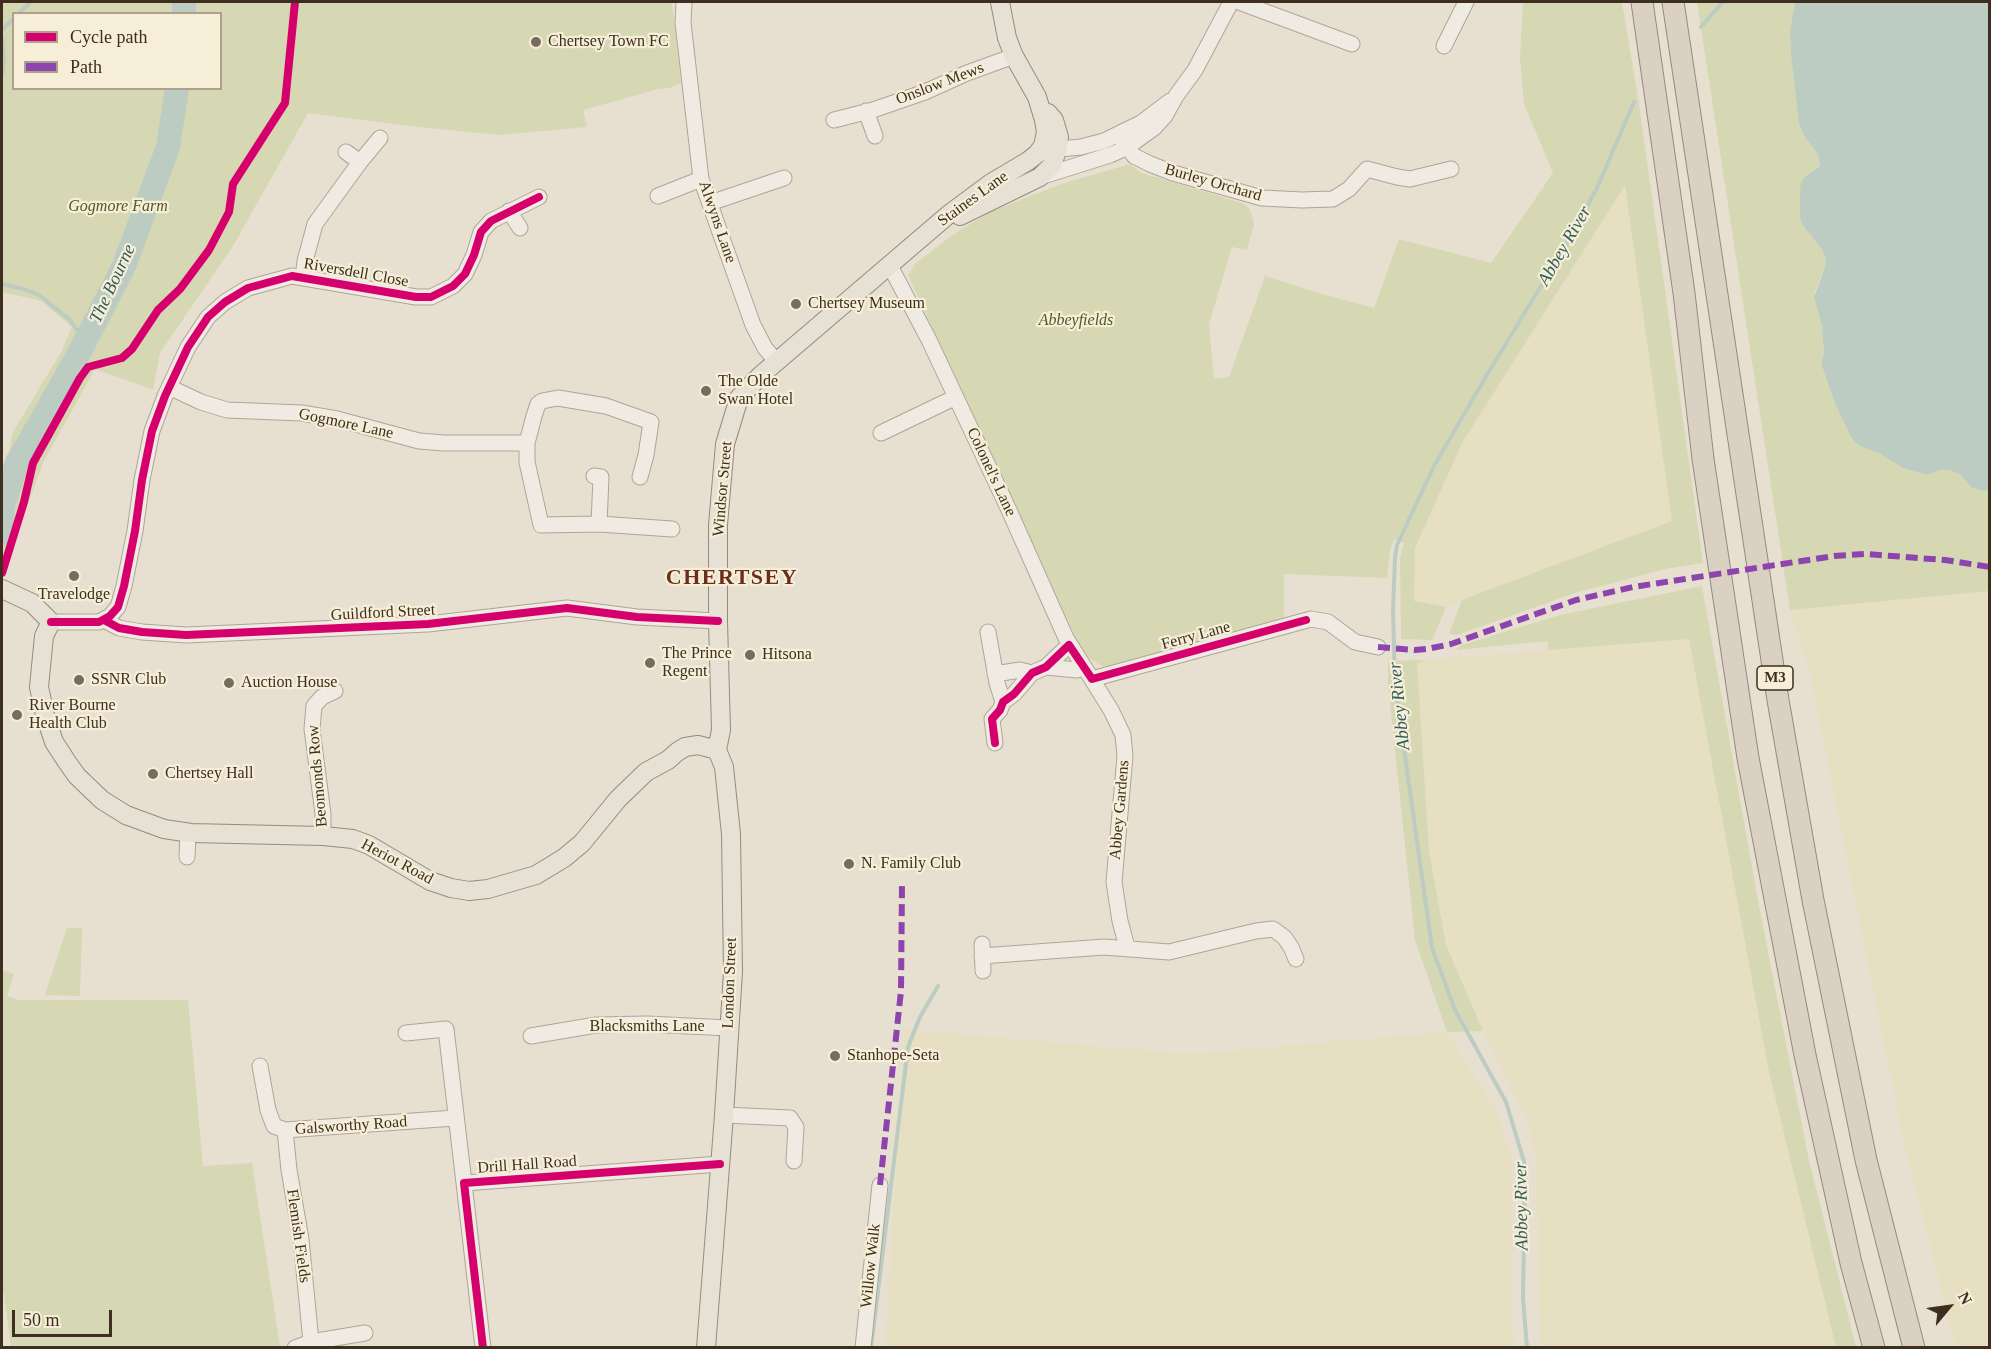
<!DOCTYPE html>
<style>
body{margin:0}
#map{position:relative;width:1991px;height:1349px;overflow:hidden;background:#e7e0d1;font-family:Georgia,serif}
canvas{display:block}
.frame{position:absolute;inset:0;border:3px solid #3d2e20;pointer-events:none}
.legend{position:absolute;left:12px;top:12px;width:210px;height:78px;box-sizing:border-box;background:#f7eed8;border:2px solid #ada18e;margin:0;padding:8px 10px;list-style:none;font-size:18px;color:#3d2e20}
.legend li{display:flex;align-items:center;gap:12px;height:30px}
.legend b{width:30px;border:2px solid #ada18e}
.north{position:absolute;left:1919px;top:1277px;width:60px;height:60px;-webkit-text-stroke:4px #f7eed8;paint-order:stroke;rotate:61deg;font-size:16px;font-weight:700;line-height:24px;text-align:center;color:#3d2e20}
.north::after{content:'';display:block;margin:auto;width:21px;height:27px;background:#3d2e20;clip-path:polygon(50% 0,100% 100%,50% 72%,0 100%)}
.scale{position:absolute;left:12px;top:1310px;width:100px;height:27px;box-sizing:border-box;border:3px solid #3d2e20;border-top:0;padding-left:8px;font-size:18px;line-height:21px;white-space:nowrap;color:#3d2e20;-webkit-text-stroke:4px #f7eed8;paint-order:stroke}
</style>
<div id="map">
<canvas width="1991" height="1349"></canvas>
<div class="frame"></div>
<ul class="legend">
<li><b style="height:8px;background:#d6006c"></b>Cycle path</li>
<li><b style="height:8px;background:#8e44ad"></b>Path</li>
</ul>
<div class="north">N</div>
<div class="scale">50 m</div>
</div>
<script>
const ctx = document.querySelector('canvas').getContext('2d');
ctx.lineJoin = 'round';
function paint(path, color) { ctx.fillStyle = color; ctx.fill(path, 'evenodd'); }
const poly = rows => new Path2D(rows.map(r => 'M' + r).join(''));
function stroke(path, color, width, dash) { ctx.strokeStyle = color; ctx.lineWidth = width; ctx.lineCap = dash ? 'butt' : 'round'; ctx.setLineDash(dash || []); ctx.stroke(path); }
function label(font, color, halo, rows, align = 'center') {
  ctx.font = font + ' Georgia,serif'; ctx.lineWidth = 4.5; ctx.setLineDash([]); ctx.textBaseline = 'middle'; ctx.strokeStyle = halo; ctx.fillStyle = color; for (const [text, x, y, turn = 0] of rows) {
    ctx.save(); ctx.translate(x, y); ctx.rotate((+turn || 0) * Math.PI / 180); ctx.textAlign = isNaN(turn) ? turn : align; if (halo) ctx.strokeText(text, 0, 0); ctx.fillText(text, 0, 0); ctx.restore();
  }
}
paint(poly([
 [1625,184,1672,521,1446,607,1414,602,1415,548,1462,443],
 [1989,591,1989,1347,1956,1347,1903,1138,1809,669,1790,610],
 [1689,639,1769,1072,1836,1347,1539,1347,1537,1163,1527,1120,1483,1031,1446,945,1429,852,1417,663,1424,660],
 [904,1029,1188,1054,1447,1032,1497,1112,1513,1165,1512,1299,1514,1347,885,1347]
]), '#e6dfc2');
paint(poly([
 [2,2,672,2,681,83,670,88,658,89,583,110,587,127,500,135,409,126,308,113,233,246,160,353,153,390,95,369,44,461,2,574,2,466,10,448,12,434,61,352,72,327,41,301,2,292],
 [14,14,220,14,220,88,14,88],
 [1523,2,1622,2,1639,104,1703,563,1665,569,1575,593,1457,635,1449,634,1462,600,1672,521,1625,185,1462,443,1415,548,1414,601,1446,607,1432,640,1401,639,1400,558,1404,543,1394,539,1390,551,1387,578,1284,574,1284,620,1104,667,1084,655,908,275,915,264,951,236,990,212,1061,184,1130,164,1142,173,1242,203,1248,207,1252,215,1254,224,1247,250,1232,247,1209,324,1214,379,1229,377,1265,276,1322,294,1374,308,1399,239,1491,263,1553,173,1524,104,1520,58],
 [1697,2,1795,2,1790,31,1791,56,1799,124,1805,137,1817,153,1820,163,1816,170,1806,176,1800,190,1800,211,1804,227,1822,249,1826,260,1824,270,1814,294,1822,326,1824,354,1821,363,1834,401,1850,435,1864,448,1877,452,1903,468,1926,475,1941,470,1950,470,1961,475,1972,488,1989,492,1989,591,1790,610],
 [1702,586,1757,895,1809,1161,1856,1347,1836,1347,1769,1072,1689,639,1549,650,1547,641,1456,650,1462,645,1560,615],
 [1424,660,1417,664,1429,852,1446,945,1483,1031,1447,1032,1415,940,1388,684,1388,661],
 [67,928,82,928,80,996,45,995],
 [2,970,14,974,7,996,19,1000,188,1000,203,1166,252,1163,280,1347,11,1347,4,1294,2,1293]
]), '#d6d7b3');
paint(poly([
 [1795,2,1989,2,1989,492,1972,488,1961,475,1950,470,1941,470,1926,475,1903,468,1877,452,1864,448,1856,443,1850,435,1834,401,1821,363,1824,354,1822,326,1814,297,1824,270,1826,260,1822,249,1804,227,1800,218,1800,190,1801,182,1806,176,1819,167,1820,163,1817,153,1805,137,1799,124,1791,56,1790,31]
]), '#bcccc2');
stroke(poly([
 [18,14,31,2],
 [1701,27,1723,2],
 [2,30,14,18],
 [2,38,4,62,2,75],
 [2,284,24,289,39,295,70,320,85,341],
 [871,1348,908,1047,920,1017,938,986],
 [1527,1348,1523,1298,1525,1165,1506,1102,1455,1010,1432,948,1395,684,1393,612,1395,557,1397,545,1434,466,1485,378,1571,237,1597,188,1634,102]
]), '#bcccc2', 4);
stroke(poly([
 [184,14,184,2],
 [2,533,3,505,17,463,75,361,124,266,168,147,177,88]
]), '#bcccc2', 24);
const minor = poly([
 [684,2,683,23,701,179,753,325,765,348,776,361],
 [1239,2,1352,44],
 [1444,46,1466,2],
 [866,111,875,136],
 [834,120,873,110,925,92,967,73,1014,56],
 [1119,135,1134,156,1150,164,1173,173,1262,198,1302,200,1333,199,1349,189,1367,169,1397,177,1410,179,1451,169],
 [1048,150,1081,147,1104,141,1141,123,1170,101],
 [346,152,360,162],
 [1040,177,1110,155,1126,148,1154,128,1165,116,1176,96,1195,70,1231,2],
 [658,196,701,179],
 [710,203,784,178],
 [509,211,520,228],
 [889,264,929,340,1008,508,1066,638,1111,710,1123,735,1125,756,1114,882,1120,921,1127,947],
 [303,278,305,261,315,224,360,162,380,138],
 [169,387,201,402,227,410,302,413,337,419,419,441,444,443,527,443,534,416,538,404,542,401,558,398,606,406,651,422,646,455,640,477],
 [881,433,956,397],
 [527,443,527,462,541,525,599,524,672,529],
 [594,476,601,477,599,524],
 [104,620,119,628,142,632,186,635,428,624,567,608,637,617,718,621],
 [51,622,99,622,110,616,118,607,124,586,135,531,142,480,152,431,165,396,188,347,208,317,225,302,248,288,292,276,416,297,431,297,453,286,465,274,474,255,481,232,491,221,539,197],
 [988,632,997,683,1003,702],
 [1046,667,1077,670,1085,668],
 [995,674,1020,670,1032,673],
 [1092,679,1311,619,1328,622,1355,642,1378,647],
 [995,743,992,719,1000,710,1003,702,1014,694,1032,673,1046,667,1069,645],
 [323,836,323,814,312,729,314,706,322,697,335,691],
 [187,857,188,833],
 [982,944,983,971],
 [982,956,1104,947,1169,952,1256,931,1273,929,1284,937,1291,947,1296,959],
 [406,1033,446,1029,464,1183],
 [531,1036,596,1025,647,1024,729,1028],
 [260,1066,268,1110,274,1126,285,1130,455,1118],
 [724,1115,790,1118,796,1127,794,1161],
 [285,1130,289,1170,301,1239,311,1342],
 [295,1348,311,1342,365,1333],
 [483,1348,464,1183,720,1164],
 [863,1348,880,1185]
]);
const major = poly([
 [960,216,1040,177,1052,165,1058,148,1059,137,1054,120,1048,113],
 [2,589,32,603,51,622,44,636,39,687,45,715,54,742,67,762,77,776,102,800,126,815,164,829,191,833,323,836,353,839,369,845,430,881,451,888,469,891,488,889,536,875,564,858,582,843,618,799,646,772,668,760,677,752,685,747,698,745,717,750],
 [706,1348,724,1115,733,972,731,834,724,767,717,750,721,730,718,621,718,525,725,444,739,398,761,375,948,215,991,183,1028,161,1037,154,1043,146,1046,132,1044,120,1037,97,1014,56,1007,38,1000,2]
]);
const highway = poly([
 [1642,2,1684,293,1703,459,1748,758,1805,1055,1851,1263,1874,1348],
 [1673,2,1778,700,1813,900,1866,1160,1914,1348]
]);
stroke(minor, '#ada599', 17);
stroke(major, '#928b80', 20);
stroke(highway, '#928b80', 23);
stroke(minor, '#efebe3', 15);
stroke(major, '#e6e1d4', 18);
stroke(highway, '#dad1c2', 21);
stroke(poly([
 [1378,647,1415,650,1427,649,1451,644,1576,600,1633,587,1834,556,1865,554,1945,560,1990,567],
 [880,1185,901,991,902,884]
]), '#8e44ad', 6, [12, 6]);
stroke(poly([
 [2,573,24,502,33,463,80,378,88,367,122,358,132,349,158,310,180,289,209,250,229,212,233,184,285,103,295,2],
 [104,620,119,628,142,632,186,635,428,624,567,608,637,617,718,621],
 [51,622,99,622,110,616,118,607,124,586,135,531,142,480,152,431,165,396,188,347,208,317,225,302,248,288,292,276,416,297,431,297,453,286,465,274,474,255,481,232,491,221,539,197],
 [995,743,992,719,1000,710,1003,702,1014,694,1032,673,1046,667,1069,645,1092,679,1306,620],
 [483,1348,464,1183,720,1164]
]), '#d6006c', 8);
for (const [x, y, r, color] of [
 [536,42,6,"#786c5e"],
 [796,304,6,"#786c5e"],
 [706,391,6,"#786c5e"],
 [74,576,6,"#786c5e"],
 [750,655,6,"#786c5e"],
 [650,663,6,"#786c5e"],
 [79,680,6,"#786c5e"],
 [229,683,6,"#786c5e"],
 [17,715,6,"#786c5e"],
 [153,774,6,"#786c5e"],
 [849,864,6,"#786c5e"],
 [835,1056,6,"#786c5e"]
]) { const dot = new Path2D(); dot.arc(x, y, r, 0, 2 * Math.PI); ctx.fillStyle = color; ctx.fill(dot); stroke(dot, '#f7eed8', 2); }
for (const [x, y, w] of [
 [1775,678,36]
]) { const box = new Path2D(); box.roundRect(x - w / 2, y - 12, w, 24, 4.5); ctx.fillStyle = '#f7eed8'; ctx.fill(box); stroke(box, '#3d2e20', 1.5); }
label('bold 15px', '#3d2e20', null, [
 ["M3",1775,678]
]);
label('16px', '#3d2e20', '#f7eed8', [
 ["Chertsey Town FC",548,42],
 ["Chertsey Museum",808,304],
 ["The Olde",718,382],
 ["Swan Hotel",718,400],
 ["Travelodge",74,595,"center"],
 ["The Prince",662,654],
 ["Regent",662,672],
 ["Hitsona",762,655],
 ["SSNR Club",91,680],
 ["Auction House",241,683],
 ["River Bourne",29,706],
 ["Health Club",29,724],
 ["Chertsey Hall",165,774],
 ["N. Family Club",861,864],
 ["Stanhope-Seta",847,1056]
], 'left');
label('16px', '#3d2e20', '#f7eed8', [
 ["Onslow Mews",940,84,-21],
 ["Burley Orchard",1213,183,16],
 ["Staines Lane",973,199,-36],
 ["Alwyns Lane",717,222,71],
 ["Riversdell Close",356,273,10],
 ["Gogmore Lane",346,424,12],
 ["Colonel's Lane",991,472,65],
 ["Windsor Street",723,489,-85],
 ["Guildford Street",383,613,-3],
 ["Ferry Lane",1196,636,-15],
 ["Beomonds Row",318,776,-95],
 ["Abbey Gardens",1120,810,-85],
 ["Heriot Road",397,862,28],
 ["London Street",730,983,-88],
 ["Blacksmiths Lane",647,1027],
 ["Galsworthy Road",351,1126,-4],
 ["Drill Hall Road",527,1165,-4],
 ["Flemish Fields",298,1236,82],
 ["Willow Walk",871,1266,-84]
]);
label('italic 16px', '#4d5a26', '#f7eed8', [
 ["Gogmore Farm",118,207],
 ["Abbeyfields",1076,321]
]);
label('italic 18px', '#2f5d5a', '#f7eed8', [
 ["Abbey River",1565,246,-60],
 ["The Bourne",113,284,-65],
 ["Abbey River",1400,706,-96],
 ["Abbey River",1522,1206,-91]
]);
ctx.letterSpacing = '1.5px';
label('bold 22px', '#6b2e1e', '#f7eed8', [
 ["CHERTSEY",732,578]
]);
ctx.letterSpacing = '0px';
</script>
